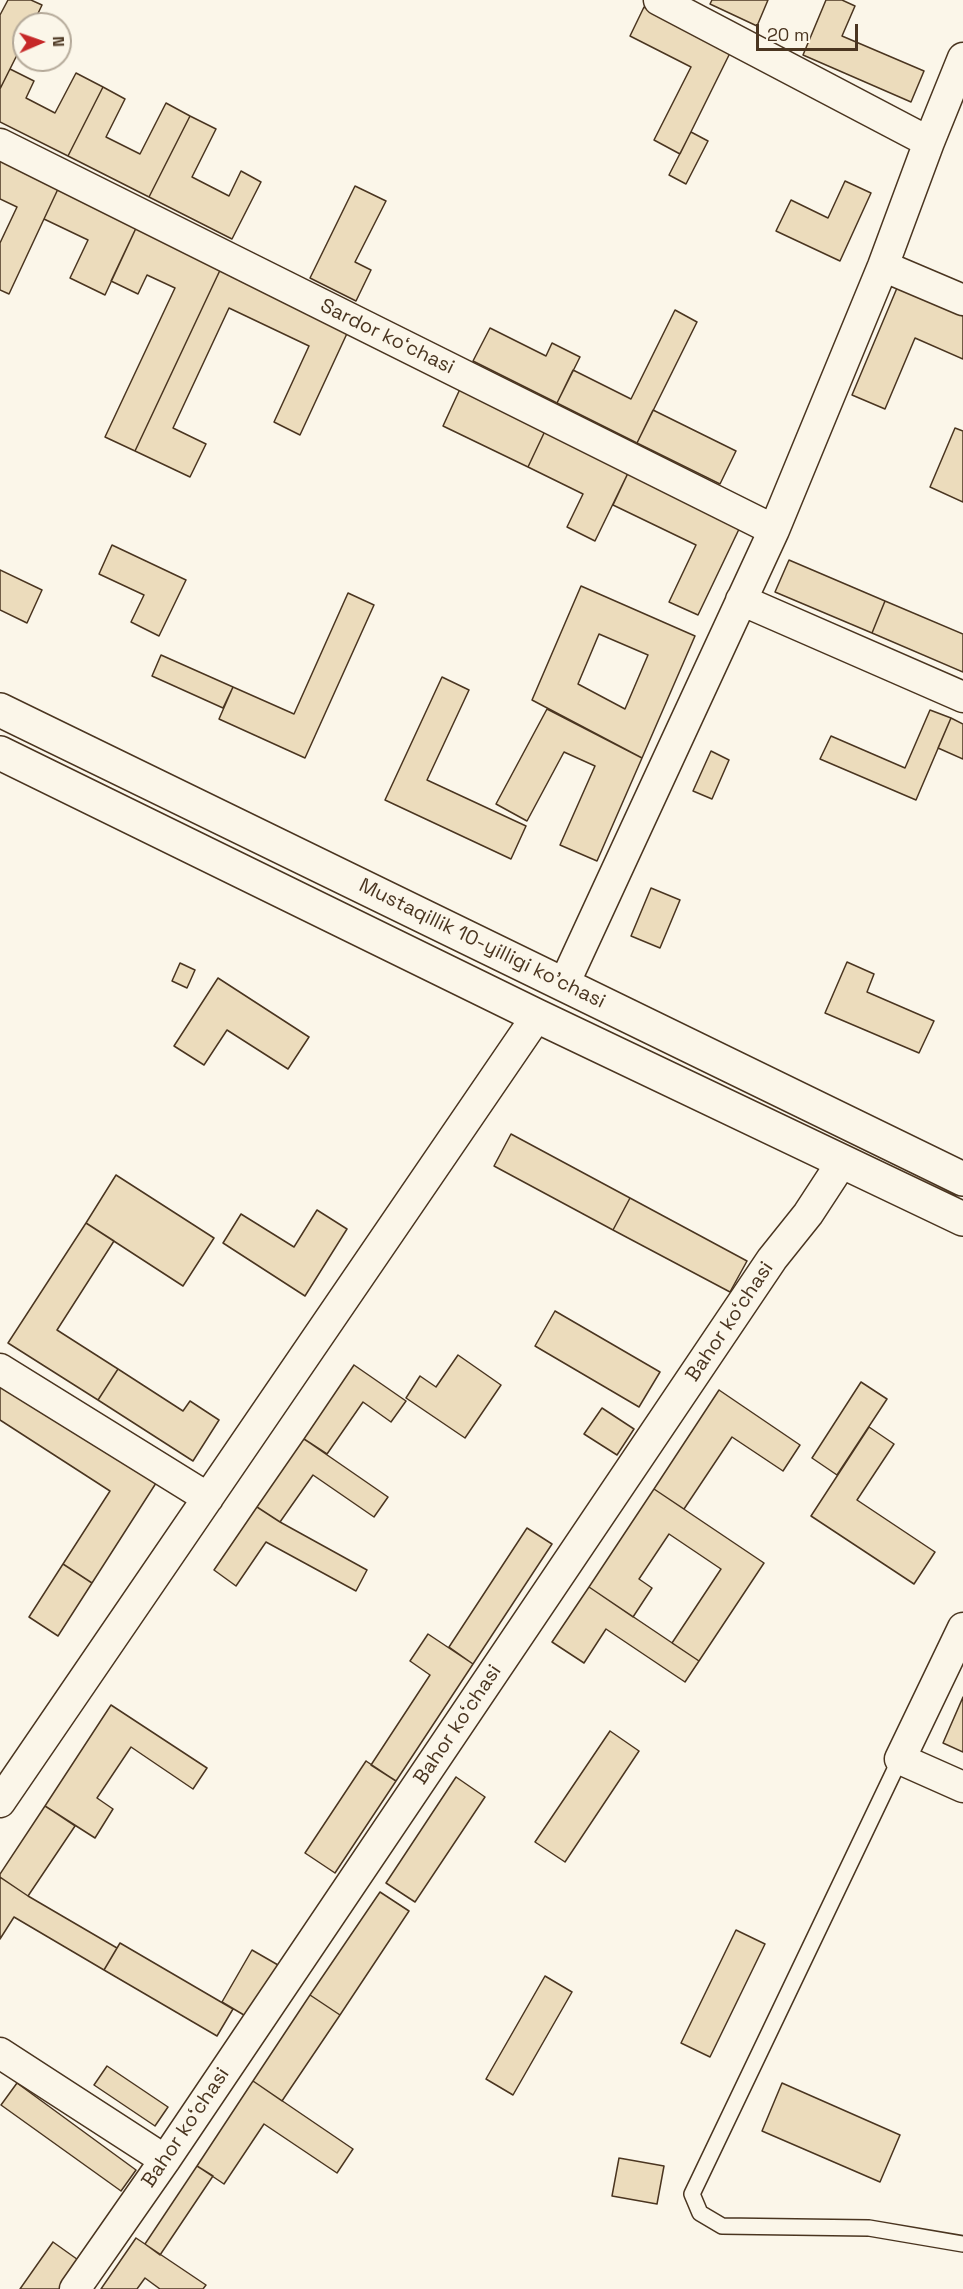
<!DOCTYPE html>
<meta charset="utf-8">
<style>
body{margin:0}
#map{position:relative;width:963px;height:2289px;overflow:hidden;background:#fbf6e9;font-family:"Space Grotesk",sans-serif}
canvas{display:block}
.north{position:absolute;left:12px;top:12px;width:60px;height:60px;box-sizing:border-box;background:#fbf6e9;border:2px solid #b4a999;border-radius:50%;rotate:88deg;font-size:16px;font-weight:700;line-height:24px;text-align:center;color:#4a3520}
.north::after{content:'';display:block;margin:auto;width:21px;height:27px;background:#c62828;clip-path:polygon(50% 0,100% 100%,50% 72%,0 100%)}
.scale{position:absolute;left:756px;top:24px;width:102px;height:27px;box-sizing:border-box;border:3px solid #4a3520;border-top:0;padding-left:8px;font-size:18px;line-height:21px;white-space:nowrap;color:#4a3520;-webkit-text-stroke:4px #fbf6e9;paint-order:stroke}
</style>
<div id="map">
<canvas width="963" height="2289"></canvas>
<div class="north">N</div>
<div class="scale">20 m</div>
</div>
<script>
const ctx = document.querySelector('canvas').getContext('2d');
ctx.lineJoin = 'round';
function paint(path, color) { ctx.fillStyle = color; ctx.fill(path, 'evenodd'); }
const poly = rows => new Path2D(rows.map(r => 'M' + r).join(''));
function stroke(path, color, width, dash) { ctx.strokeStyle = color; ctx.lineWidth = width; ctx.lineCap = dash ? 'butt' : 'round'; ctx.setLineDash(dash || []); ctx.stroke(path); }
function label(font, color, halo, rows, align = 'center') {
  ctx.font = font + ' "Space Grotesk",sans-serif'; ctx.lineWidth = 4.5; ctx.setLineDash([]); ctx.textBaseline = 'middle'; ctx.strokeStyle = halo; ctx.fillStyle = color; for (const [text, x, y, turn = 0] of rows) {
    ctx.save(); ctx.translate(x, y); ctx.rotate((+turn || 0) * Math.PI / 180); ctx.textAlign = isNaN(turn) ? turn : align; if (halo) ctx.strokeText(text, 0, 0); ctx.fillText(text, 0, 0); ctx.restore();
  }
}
const building = poly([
 [8,0,31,0,42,5,33,24,24,24,24,41,0,89,0,15,8,0],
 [712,0,768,0,757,26,710,4,712,0],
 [826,0,842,0,855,6,842,36,924,71,911,102,803,55,826,0],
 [644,7,731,51,680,154,654,140,691,67,630,36,644,7],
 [10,69,34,81,26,98,55,113,76,73,103,87,68,156,0,122,0,89,10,69],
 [103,87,125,99,106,137,140,154,166,103,190,116,149,197,68,156,103,87],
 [190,116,216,129,192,177,229,196,241,171,261,182,232,239,149,197,190,116],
 [691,132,708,141,686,184,669,175,691,132],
 [0,158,58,189,9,294,0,290,0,243,17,207,0,199,0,158],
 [845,181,871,193,840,261,776,231,791,200,828,218,845,181],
 [355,186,386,201,355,262,371,270,356,301,310,278,355,186],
 [58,189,137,226,105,295,70,278,88,240,44,219,58,189],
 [137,226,222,266,135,451,105,437,175,288,147,275,138,294,111,281,137,226],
 [222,266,350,327,300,435,274,422,309,346,229,308,173,428,206,444,190,477,135,451,222,266],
 [897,288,963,316,963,359,915,338,885,409,852,395,897,288],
 [675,310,697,322,637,443,557,403,573,370,631,399,675,310],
 [490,328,546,356,552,343,580,357,557,403,473,361,490,328],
 [460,389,545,431,528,467,443,426,460,389],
 [653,410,736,451,720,484,637,443,653,410],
 [955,428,963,431,963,502,930,487,955,428],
 [545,431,629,471,595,541,567,527,583,494,528,467,545,431],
 [629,471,741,525,698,615,669,602,696,545,613,505,629,471],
 [112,545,186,580,159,636,131,622,144,595,99,574,112,545],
 [789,560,885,601,872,633,775,592,789,560],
 [0,570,42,590,27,623,0,610,0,570],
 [581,586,695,636,642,758,532,700,581,586],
 [599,634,648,655,625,709,578,684,599,634],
 [348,593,374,605,305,758,219,719,233,687,294,714,348,593],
 [885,601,963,634,963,672,872,633,885,601],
 [161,655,233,687,223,708,152,676,161,655],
 [442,677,469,690,427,780,526,826,511,859,385,800,442,677],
 [547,709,642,758,597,861,560,845,595,766,564,752,527,821,496,804,547,709],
 [930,710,951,718,916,800,820,759,831,736,905,768,930,710],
 [951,718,963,724,963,759,938,748,951,718],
 [711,751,729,760,712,799,693,791,711,751],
 [651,888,680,900,660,948,631,936,651,888],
 [847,962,874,974,867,992,934,1021,919,1053,825,1013,847,962],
 [180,963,195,970,187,988,172,981,180,963],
 [218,978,309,1037,288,1069,227,1030,204,1065,174,1046,218,978],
 [511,1134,630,1198,613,1230,494,1166,511,1134],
 [116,1175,214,1238,183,1286,86,1223,116,1175],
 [630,1198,747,1261,730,1292,613,1230,630,1198],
 [317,1210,347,1229,305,1296,223,1243,241,1214,294,1247,317,1210],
 [86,1223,114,1241,57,1330,118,1369,98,1400,8,1343,86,1223],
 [555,1311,660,1372,639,1407,535,1346,555,1311],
 [458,1355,501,1385,465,1438,406,1398,420,1376,436,1387,458,1355],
 [354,1365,406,1401,391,1422,363,1402,327,1454,304,1439,354,1365],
 [118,1369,183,1411,190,1401,219,1420,193,1461,98,1400,118,1369],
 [0,1379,158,1480,92,1583,63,1564,110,1491,0,1420,0,1379],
 [861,1382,887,1399,837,1475,812,1458,861,1382],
 [719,1390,800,1445,783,1471,732,1437,684,1509,654,1489,719,1390],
 [602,1408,634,1429,617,1455,584,1434,602,1408],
 [869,1427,894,1444,857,1500,935,1552,914,1584,811,1516,869,1427],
 [304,1439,388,1497,374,1517,313,1475,280,1522,257,1507,304,1439],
 [654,1489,764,1563,699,1661,672,1643,721,1569,669,1534,639,1579,652,1588,633,1617,589,1587,654,1489],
 [257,1507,280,1522,367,1570,356,1591,266,1542,236,1586,214,1570,257,1507],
 [527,1528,552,1544,473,1664,449,1647,527,1528],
 [63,1564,92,1583,58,1636,29,1617,63,1564],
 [589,1587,699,1661,685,1682,606,1629,584,1663,552,1642,589,1587],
 [428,1634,473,1664,396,1781,371,1765,430,1675,410,1661,428,1634],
 [963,1697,963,1752,943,1743,963,1697],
 [111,1705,207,1768,193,1789,131,1747,97,1798,113,1809,95,1838,45,1806,111,1705],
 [610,1731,639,1751,565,1862,535,1842,610,1731],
 [366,1761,396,1781,335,1873,305,1853,366,1761],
 [456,1777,485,1797,415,1902,386,1883,456,1777],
 [45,1806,75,1826,28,1896,0,1877,0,1874,45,1806],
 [0,1877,28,1896,117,1948,104,1970,14,1917,0,1939,0,1877],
 [380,1892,409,1911,340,2015,310,1995,380,1892],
 [736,1930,765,1944,710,2057,681,2043,736,1930],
 [120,1943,233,2009,217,2036,104,1970,120,1943],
 [252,1950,285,1969,254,2021,222,2002,252,1950],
 [545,1976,572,1992,513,2095,486,2079,545,1976],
 [310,1995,340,2015,282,2101,253,2081,310,1995],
 [107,2066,168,2107,155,2126,94,2085,107,2066],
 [253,2081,353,2149,337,2173,264,2124,224,2184,197,2166,253,2081],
 [17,2083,136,2170,121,2191,1,2105,17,2083],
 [782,2083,900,2135,880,2182,762,2131,782,2083],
 [619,2158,664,2166,657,2204,612,2196,619,2158],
 [197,2166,213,2176,160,2255,145,2244,197,2166],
 [136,2238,206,2285,203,2289,160,2289,145,2278,137,2289,101,2289,136,2238],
 [53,2242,81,2262,62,2289,20,2289,53,2242]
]);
paint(building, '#ecdcbc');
stroke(building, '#4a3520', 1.5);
const lane = poly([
 [900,1759,692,2194,700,2213,722,2226,869,2228,963,2244]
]);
const street = poly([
 [659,0,929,142],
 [0,144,774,530],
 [883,266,963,300],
 [741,600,963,697],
 [564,984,774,530,883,266,929,142,963,58],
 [0,1369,208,1498],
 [963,1628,900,1759,963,1787],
 [0,1802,537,1016],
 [0,2053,165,2160],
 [75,2289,165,2160,772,1259,808,1214,842,1162]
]);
const secondary = poly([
 [0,710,963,1179],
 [0,753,537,1016,963,1219]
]);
stroke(lane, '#4a3520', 18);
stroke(street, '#4a3520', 33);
stroke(secondary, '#4a3520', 36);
stroke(lane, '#fbf6e9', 15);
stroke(street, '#fbf6e9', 30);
stroke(secondary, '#fbf6e9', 33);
label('20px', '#4a3520', '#fbf6e9', [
 ["Sardor koʻchasi",387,337,26],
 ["Mustaqillik 10-yilligi ko'chasi",482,944,26],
 ["Bahor koʻchasi",730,1322,-56],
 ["Bahor koʻchasi",458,1725,-56],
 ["Bahor koʻchasi",186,2128,-56]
]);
</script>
